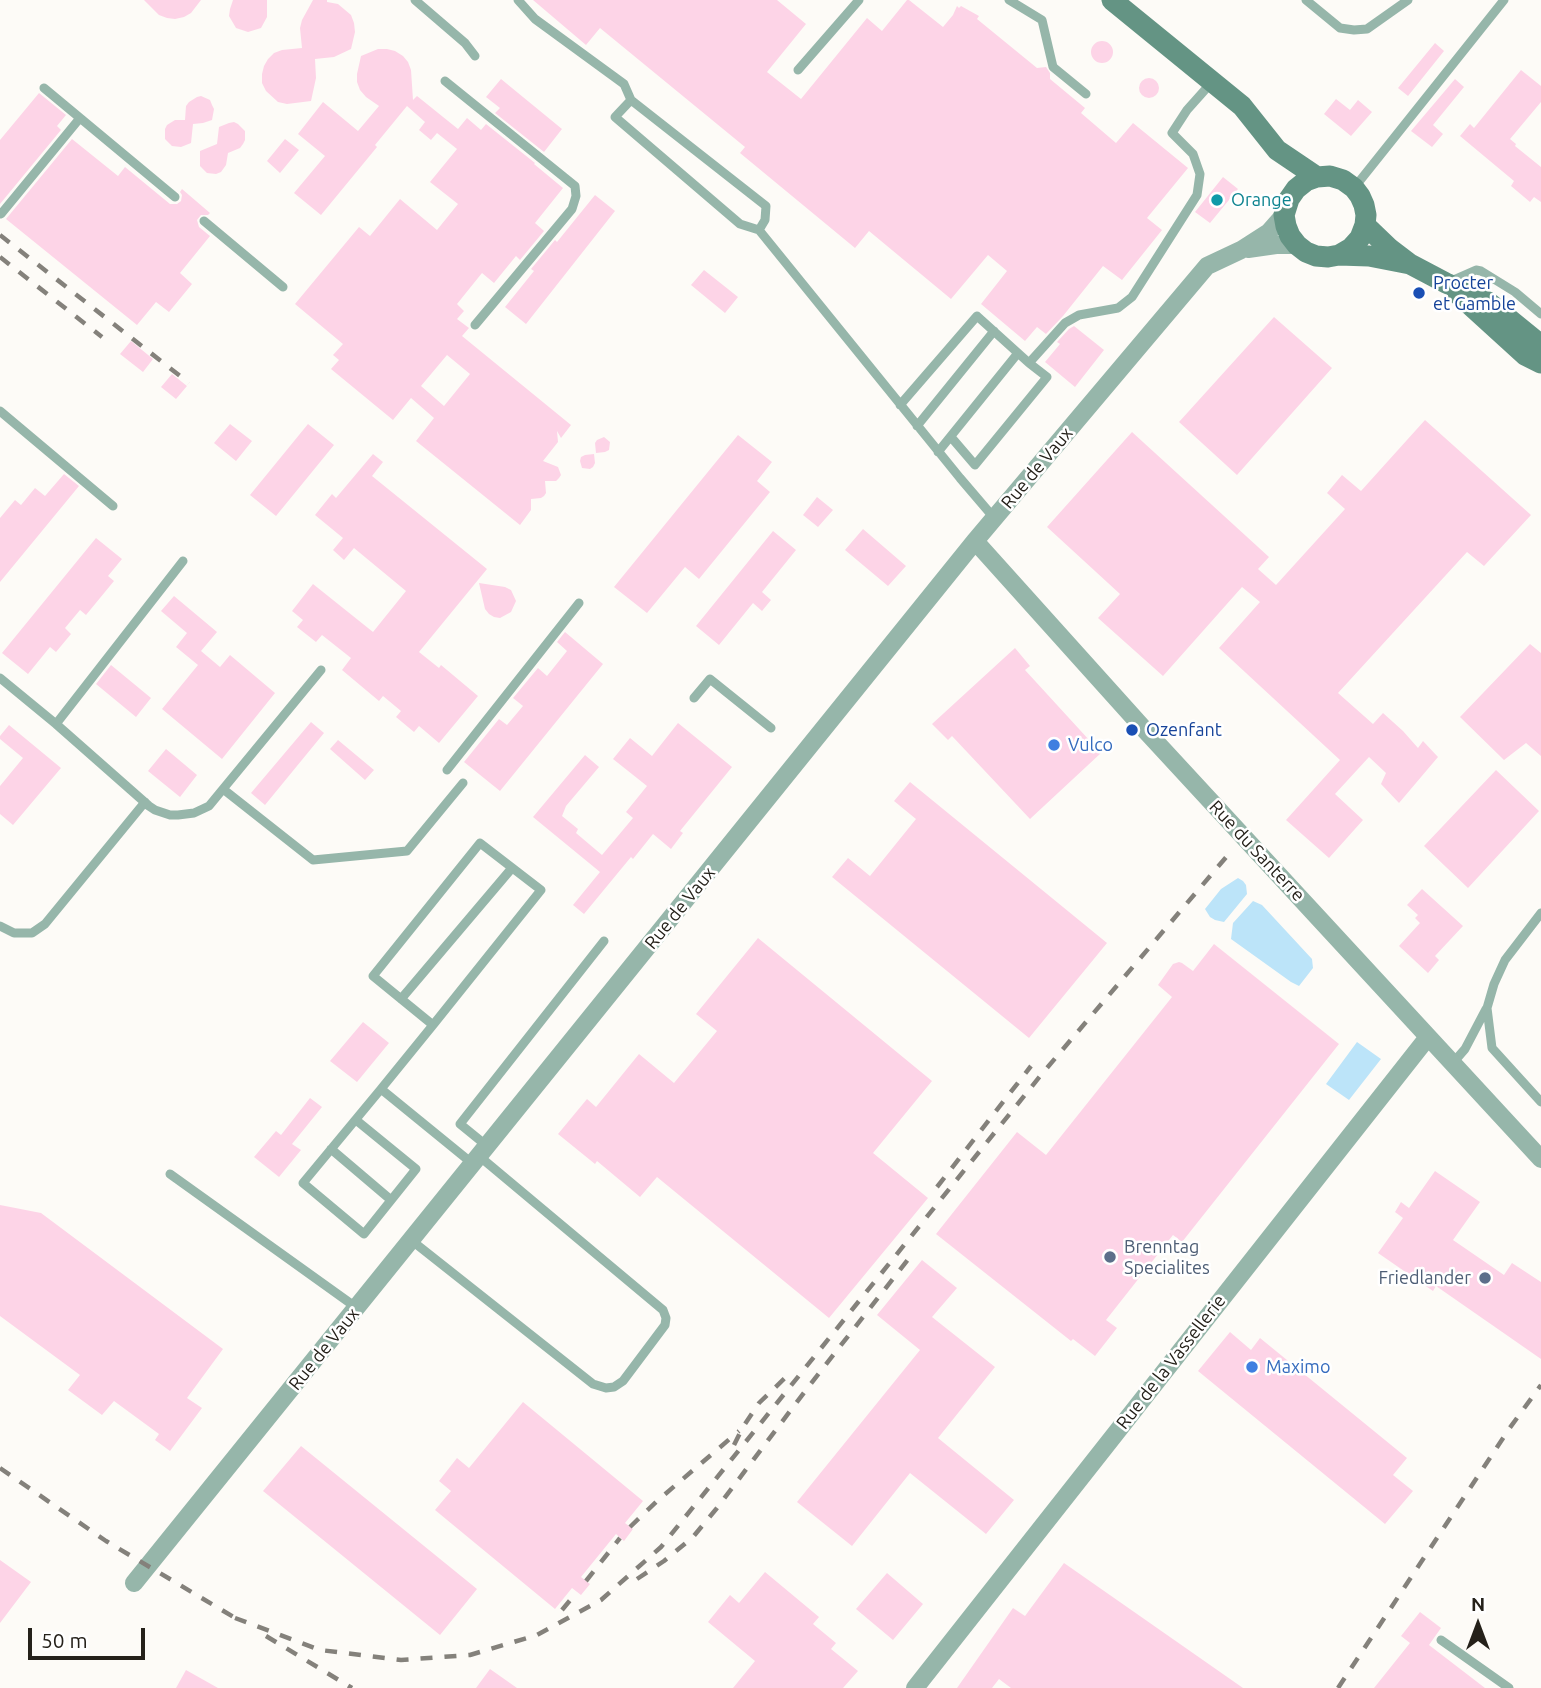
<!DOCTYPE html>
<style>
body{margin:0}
#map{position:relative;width:1541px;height:1688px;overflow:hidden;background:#fdfbf7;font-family:Ubuntu,sans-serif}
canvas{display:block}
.north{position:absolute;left:1443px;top:1590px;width:70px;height:70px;-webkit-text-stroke:5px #fff;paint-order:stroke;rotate:0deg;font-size:19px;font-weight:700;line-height:28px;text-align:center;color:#25211a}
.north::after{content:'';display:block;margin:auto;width:24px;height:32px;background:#25211a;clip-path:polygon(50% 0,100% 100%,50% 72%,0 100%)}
.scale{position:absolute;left:28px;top:1628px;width:117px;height:32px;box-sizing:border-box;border:4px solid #25211a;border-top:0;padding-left:9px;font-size:21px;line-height:24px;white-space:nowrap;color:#25211a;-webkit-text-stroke:5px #fff;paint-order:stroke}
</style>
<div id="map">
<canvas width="1541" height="1688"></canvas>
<div class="north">N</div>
<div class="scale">50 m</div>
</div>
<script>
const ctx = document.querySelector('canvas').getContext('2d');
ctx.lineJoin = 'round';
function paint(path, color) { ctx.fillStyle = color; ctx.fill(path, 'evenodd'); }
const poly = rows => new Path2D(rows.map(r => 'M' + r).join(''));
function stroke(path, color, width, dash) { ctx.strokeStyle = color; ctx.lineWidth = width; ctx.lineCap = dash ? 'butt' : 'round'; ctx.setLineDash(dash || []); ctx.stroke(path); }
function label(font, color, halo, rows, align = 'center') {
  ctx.font = font + ' Ubuntu,sans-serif'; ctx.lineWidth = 5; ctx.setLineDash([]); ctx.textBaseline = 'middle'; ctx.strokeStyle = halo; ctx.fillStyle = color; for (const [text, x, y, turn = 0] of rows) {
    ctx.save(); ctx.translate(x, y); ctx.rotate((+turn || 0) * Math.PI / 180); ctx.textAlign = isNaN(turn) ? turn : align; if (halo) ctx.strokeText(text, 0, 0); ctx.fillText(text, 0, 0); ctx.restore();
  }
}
paint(poly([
 [1238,878,1243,881,1246,885,1247,894,1224,922,1215,920,1210,917,1205,909,1221,889],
 [1253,901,1262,905,1312,959,1313,968,1299,986,1291,982,1231,939,1233,923],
 [1357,1042,1381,1059,1349,1100,1326,1084]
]), '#bce4f9');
paint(poly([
 [144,0,201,0,191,13,184,17,175,19,167,18,159,15],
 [233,0,267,0,267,17,261,28,248,32,236,28,229,16,230,9],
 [313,0,327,0,327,2,338,4,351,15,354,23,355,32,351,49,334,57,315,59,316,78,311,101,287,104,278,102,266,91,262,83,262,74,264,66,268,59,274,53,282,50,302,48,300,28,302,20],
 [533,0,777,0,806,24,767,72,801,99,867,18,882,31,907,0,909,0,943,27,953,15,957,6,959,8,961,6,979,16,977,19,1037,68,1046,67,1050,73,1050,79,1085,108,1081,113,1116,143,1133,123,1188,168,1147,218,1162,230,1122,280,1103,266,1063,316,1046,334,1037,327,1025,341,981,304,1007,271,988,255,951,299,869,231,855,248,740,153,745,147,600,28,586,45],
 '1091 52a11 11 0 1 1 22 0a11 11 0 1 1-22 0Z',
 [1435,43,1444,51,1408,96,1398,88],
 [378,49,387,49,395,51,403,56,408,62,411,70,413,100,417,96,458,129,467,118,481,130,486,124,535,163,534,164,563,188,535,223,544,231,520,260,516,256,494,283,482,273,457,304,464,311,457,319,469,328,462,336,571,425,561,438,557,431,558,442,543,461,558,467,561,475,559,478,556,481,545,481,546,493,544,496,541,498,531,499,531,510,520,525,416,441,434,418,411,398,393,420,331,369,339,360,333,355,343,344,295,304,359,227,370,236,400,199,437,230,458,204,430,182,457,149,437,133,431,140,419,130,425,122,407,106,375,145,377,147,321,215,294,193,325,156,298,134,323,102,358,131,379,106,366,97,360,90,357,82,357,74,361,56],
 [447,355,470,374,444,406,421,386],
 [1521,70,1541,86,1541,102,1510,139,1516,144,1515,146,1541,167,1541,202,1534,197,1530,202,1511,186,1514,181,1460,136,1470,124,1474,128],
 '1139 88a10 10 0 1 1 20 0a10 10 0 1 1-20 0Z',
 [501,79,562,129,544,152,495,113,500,108,486,97],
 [1455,79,1464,87,1433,125,1443,134,1432,147,1411,131],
 [39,93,66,115,57,126,61,130,0,204,0,140],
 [201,96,210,100,212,105,214,109,212,120,203,123,193,124,191,143,181,147,172,146,165,139,165,129,167,125,175,120,185,120,186,106,189,102,197,97],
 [1336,99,1350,110,1358,100,1372,112,1351,136,1324,114],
 [234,122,238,124,245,131,245,140,243,144,240,148,228,153,226,165,221,172,216,174,207,173,200,166,200,151,217,144,219,127,229,123],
 [72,139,118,176,125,167,170,204,177,204,181,201,182,195,180,192,182,189,210,213,208,215,201,215,197,220,199,227,210,236,180,273,192,284,169,312,156,302,137,325,6,219],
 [285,139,299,150,280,173,267,161],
 [1223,177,1238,189,1210,223,1195,212],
 [595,195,615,211,526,324,505,307,534,271,531,269,555,240,557,242],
 [704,270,738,297,725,313,691,285],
 [1274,317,1332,368,1237,475,1179,422],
 [1074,326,1104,350,1075,387,1045,362,1060,344,1057,342,1069,329],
 [131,341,153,359,143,372,120,354],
 [172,374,187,386,176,399,161,387],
 [1425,420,1531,515,1484,566,1467,552,1338,693,1373,724,1383,713,1403,731,1418,748,1423,741,1438,757,1399,803,1381,784,1386,773,1369,757,1335,794,1363,820,1329,858,1286,820,1340,760,1219,648,1260,602,1242,587,1163,676,1098,618,1120,594,1047,527,1132,432,1269,557,1258,569,1276,585,1345,509,1327,493,1342,475,1361,491],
 [230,424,252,441,236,461,214,443],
 [308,424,334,445,276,516,250,495],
 [738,435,772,462,757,481,770,492,699,579,685,567,647,613,614,587],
 [604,437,610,442,609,450,605,452,596,453,595,443,597,440],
 [373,454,383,462,372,476,487,569,419,652,439,668,441,665,478,696,439,743,419,726,414,732,396,717,401,711,383,696,379,701,342,670,351,658,322,635,316,642,297,627,303,620,292,611,313,584,373,632,406,591,354,548,344,560,333,550,343,538,315,515,332,494,336,498],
 [594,454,595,463,593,467,590,469,582,468,580,461,581,457,585,455],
 [64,474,79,486,0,582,0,518,15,500,21,505,35,488,45,496],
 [817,497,833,510,818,527,803,515],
 [863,529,906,566,888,586,845,550],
 [773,531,796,550,762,592,771,600,762,611,753,603,719,645,696,626],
 [96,538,122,559,108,576,114,581,86,615,80,610,65,628,71,634,56,652,50,647,28,674,2,653],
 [479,583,505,587,511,590,516,601,511,612,500,618,494,617,489,614,485,609],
 [174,596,217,632,201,651,220,667,230,655,275,693,222,759,162,709,198,665,176,647,187,633,161,611],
 [565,632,603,664,500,791,464,762,499,719,507,725,523,706,513,698,538,668,547,676,567,651,557,642],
 [1530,644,1541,653,1541,756,1526,743,1504,760,1460,717],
 [1015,648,1030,666,1025,670,1101,753,1030,819,952,736,948,740,932,724],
 [111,665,151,698,136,717,96,684],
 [311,722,324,733,265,805,251,793],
 [678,723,732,767,680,831,683,833,671,849,653,834,633,859,631,857,584,914,573,905,600,872,533,817,585,755,599,767,566,806,562,816,578,829,576,833,602,855,633,818,626,812,647,786,613,759,630,738,652,756],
 [9,725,61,768,13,825,0,814,0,786,23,758,0,739,0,736],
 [338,740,374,770,365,780,330,749],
 [166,749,197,775,180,797,148,771],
 [1496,770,1539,811,1468,888,1424,846],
 [910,782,1107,943,1029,1038,832,877,848,858,870,876,916,819,894,801],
 [1422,889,1463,926,1435,956,1439,960,1428,973,1399,946,1420,923,1415,918,1418,915,1407,905],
 [758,938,932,1081,873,1153,928,1198,829,1318,657,1177,640,1197,597,1161,595,1164,558,1134,587,1099,596,1107,639,1054,674,1083,717,1031,696,1014],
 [1214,944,1339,1044,1182,1242,1173,1235,1106,1320,1117,1328,1095,1356,1073,1339,1071,1341,936,1234,1017,1132,1046,1155,1172,997,1158,985,1173,964,1179,962,1182,963,1193,971],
 [363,1022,389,1043,357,1082,330,1061],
 [310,1098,322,1107,292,1144,301,1150,279,1177,254,1157,276,1131,281,1135],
 [1435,1171,1480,1202,1453,1240,1504,1275,1512,1263,1541,1282,1541,1359,1436,1286,1433,1291,1378,1253,1403,1218,1395,1212,1401,1202,1409,1208],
 [0,1205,41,1213,223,1349,187,1398,202,1408,170,1451,155,1440,159,1434,114,1401,102,1415,68,1390,80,1375,0,1316],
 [922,1260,957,1288,932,1317,995,1367,938,1438,1014,1500,986,1534,910,1473,852,1546,797,1502,920,1350,877,1315],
 [1230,1332,1251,1350,1260,1338,1407,1458,1393,1475,1413,1491,1385,1524,1198,1371],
 [523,1402,643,1501,625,1523,633,1529,624,1541,616,1534,581,1577,590,1584,581,1595,572,1588,555,1609,435,1510,451,1491,439,1481,457,1458,469,1468],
 [301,1446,477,1589,440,1635,263,1491],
 [0,1560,31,1582,0,1623],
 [1064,1563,1243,1688,1011,1688,999,1679,992,1688,957,1688,1013,1608,1025,1616],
 [765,1572,819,1617,813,1624,836,1643,831,1649,858,1671,843,1688,733,1688,755,1661,708,1622,730,1595,739,1603],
 [887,1573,923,1604,893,1640,856,1609],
 [1420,1612,1441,1628,1429,1645,1485,1688,1374,1688,1410,1643,1401,1636],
 [490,1669,517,1688,476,1688],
 [186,1670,218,1688,176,1688]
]), '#fdd4e7');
stroke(poly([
 [415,0,465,43,475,56],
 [518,0,535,19,624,84,631,100],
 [1009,0,1042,20,1053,67,1086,94],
 [1306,0,1340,28,1354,30,1367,29,1408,0],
 [798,70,859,0],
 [445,81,575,186,576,196,572,209,475,325],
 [44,88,175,197],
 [1354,188,1504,0],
 [1,214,80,118],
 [204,221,283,287],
 [759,230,765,220,766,206,631,100,615,117,740,224,759,230,960,478,995,519],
 [1451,281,1476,270,1481,271,1515,292,1541,314],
 [900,405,977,316,1029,363,1065,323,1079,315,1118,308,1132,297,1197,195,1200,174,1193,154,1172,133,1187,110,1212,82],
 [0,411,113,506],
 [917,426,994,331],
 [951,437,975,465,1047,377,1029,363],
 [938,452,1018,353],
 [0,678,56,724,149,806,155,810,170,815,178,815,194,813,209,806,321,670],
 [694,698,710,679,771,728],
 [56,724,183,561],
 [447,770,579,603],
 [223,789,313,860,407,851,463,783],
 [1541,913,1505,960,1494,984,1487,1008,1492,1048,1541,1102],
 [0,926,14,933,32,933,45,924,145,802],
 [401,999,512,868],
 [433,1025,373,976,480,843,541,890,433,1025,381,1089,473,1164],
 [1452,1064,1465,1049,1486,1009],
 [356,1120,416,1169,364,1234,303,1183,381,1089],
 [487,1146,460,1124,604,941],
 [331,1149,391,1200],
 [170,1174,357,1308],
 [411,1240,593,1384,606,1388,614,1387,623,1381,665,1325,666,1318,663,1310,479,1156],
 [1441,1640,1509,1688]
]), '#96b6aa', 9);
stroke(poly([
 [1248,249,1276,245,1297,245],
 [975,541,1144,729,1541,1159],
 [134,1583,975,541,1207,266,1241,250,1269,232,1284,215],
 [915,1688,1428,1037]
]), '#96b6aa', 18);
stroke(poly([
 [1112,0,1242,106,1277,150,1317,177],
 [1365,225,1389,248,1410,264,1446,283,1488,302,1541,345],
 [1339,255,1351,248,1360,238,1365,225,1366,215,1364,205,1360,196,1354,188,1343,180,1330,176,1317,177,1306,181,1296,189,1289,199,1284,215,1286,226,1290,236,1297,245,1306,252,1316,256,1328,257,1339,255,1369,256,1410,264],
 [1458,294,1525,355,1541,363]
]), '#649484', 21);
stroke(poly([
 [0,235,189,383],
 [0,257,102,337],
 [937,1187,1031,1066],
 [734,1445,743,1427,759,1403,787,1376],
 [0,1468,106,1541,242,1622],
 [630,1527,657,1501,739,1431],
 [637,1579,664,1561,693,1537,717,1508,809,1386,910,1257],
 [586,1581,620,1538],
 [562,1610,577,1592],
 [235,1618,320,1650,401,1660,470,1655,537,1635,601,1600,661,1547,1041,1075,1233,849],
 [266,1636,352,1688],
 [1338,1688,1509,1429,1541,1385]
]), '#84817b', 4.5, [12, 12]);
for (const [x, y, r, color] of [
 [1217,200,7,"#0f9aa8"],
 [1419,293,7,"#1a4fb4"],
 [1132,730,7,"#1a4fb4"],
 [1054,745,7,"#3f7fe0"],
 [1110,1257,7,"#5c6f8a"],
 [1485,1278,7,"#5c6f8a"],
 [1252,1367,7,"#3f7fe0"]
]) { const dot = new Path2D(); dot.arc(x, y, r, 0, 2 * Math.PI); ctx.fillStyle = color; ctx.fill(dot); stroke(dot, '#fff', 2.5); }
label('18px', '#0d838f', '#fff', [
 ["Orange",1231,200]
], 'left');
label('18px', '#164399', '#fff', [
 ["Procter",1433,283],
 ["et Gamble",1433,304],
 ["Ozenfant",1146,730]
], 'left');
label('18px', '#25211a', '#fff', [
 ["Rue de Vaux",1037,468,-50],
 ["Rue du Santerre",1257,851,47],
 ["Rue de Vaux",680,908,-51],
 ["Rue de Vaux",324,1349,-51],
 ["Rue de la Vassellerie",1171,1362,-52]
]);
label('18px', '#366cbe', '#fff', [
 ["Vulco",1068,745],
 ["Maximo",1266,1367]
], 'left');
label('18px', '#4e5e75', '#fff', [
 ["Brenntag",1124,1247],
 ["Specialites",1124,1268],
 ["Friedlander",1471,1278,"right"]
], 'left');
</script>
